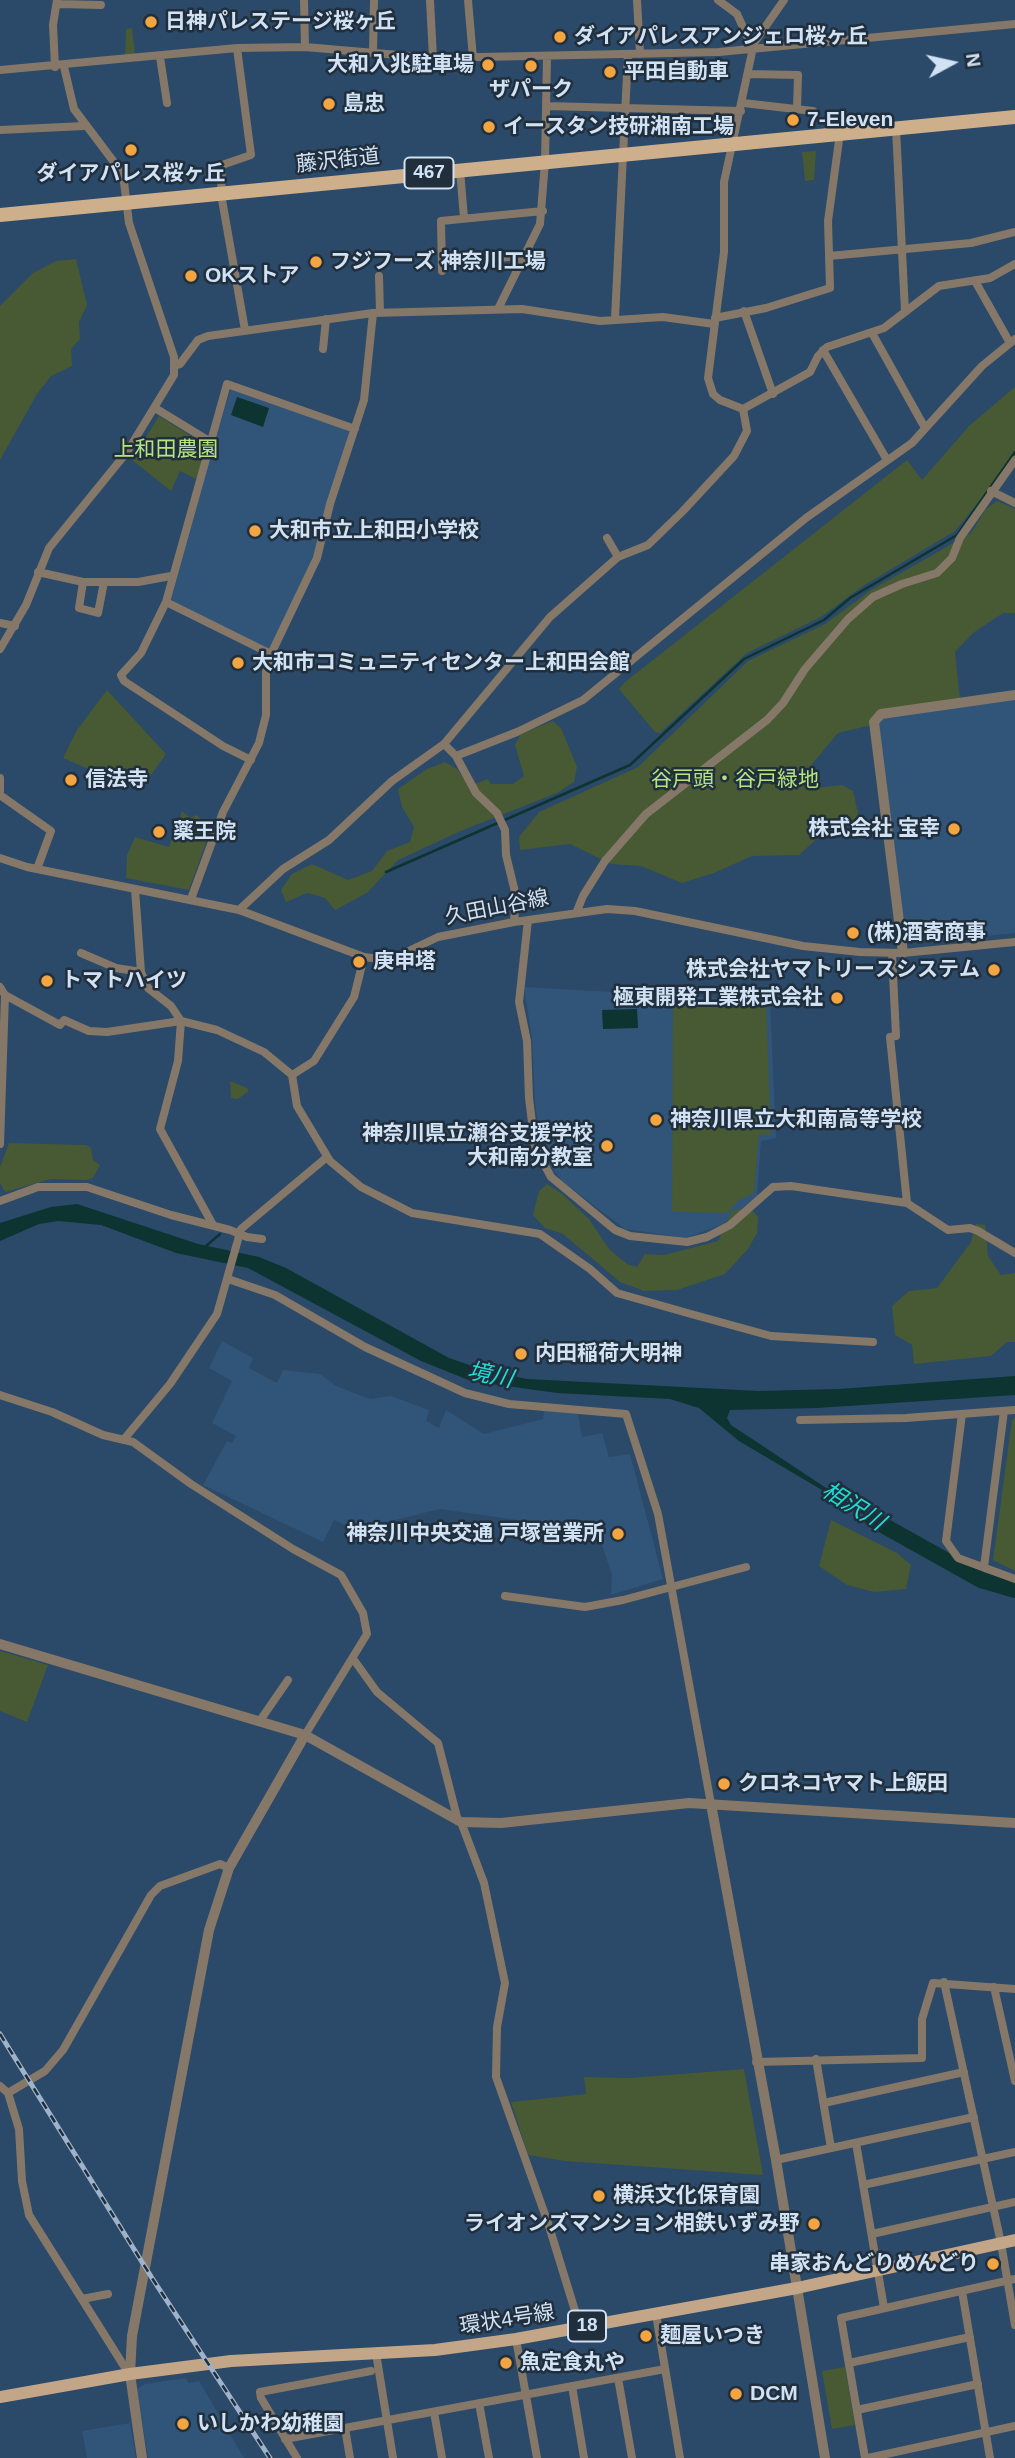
<!DOCTYPE html>
<meta charset="utf-8">
<style>
body{margin:0}
#map{position:relative;width:1015px;height:2458px;overflow:hidden;background:#2b4968;font-family:Helvetica,sans-serif}
canvas{display:block}
.north{position:absolute;left:917px;top:28px;width:70px;height:70px;-webkit-text-stroke:5px #212f3d;paint-order:stroke;rotate:82deg;font-size:19px;font-weight:700;line-height:28px;text-align:center;color:#d1e2f5}
.north::after{content:'';display:block;margin:auto;width:24px;height:32px;background:#d1e2f5;clip-path:polygon(50% 0,100% 100%,50% 72%,0 100%)}
</style>
<div id="map">
<canvas width="1015" height="2458"></canvas>
<div class="north">N</div>
</div>
<script>
const ctx = document.querySelector('canvas').getContext('2d');
ctx.lineJoin = 'round';
function paint(path, color) { ctx.fillStyle = color; ctx.fill(path, 'evenodd'); }
const poly = rows => new Path2D(rows.map(r => 'M' + r).join(''));
function stroke(path, color, width, dash) { ctx.strokeStyle = color; ctx.lineWidth = width; ctx.lineCap = dash ? 'butt' : 'round'; ctx.setLineDash(dash || []); ctx.stroke(path); }
function label(font, color, halo, rows, align = 'center') {
  ctx.font = font + ' Helvetica,"Noto Sans JP",sans-serif'; ctx.lineWidth = 5; ctx.setLineDash([]); ctx.textBaseline = 'middle'; ctx.strokeStyle = halo; ctx.fillStyle = color; for (const [text, x, y, turn = 0] of rows) {
    ctx.save(); ctx.translate(x, y); ctx.rotate((+turn || 0) * Math.PI / 180); ctx.textAlign = isNaN(turn) ? turn : align; if (halo) ctx.strokeText(text, 0, 0); ctx.fillText(text, 0, 0); ctx.restore();
  }
}
paint(poly([
 [231,388,350,428,316,558,270,653,167,602],
 [1015,699,1015,933,913,943,906,938,879,724,884,718],
 [524,987,770,1001,776,1138,761,1141,757,1196,723,1224,686,1238,625,1229,563,1182,547,1162,541,1146,535,1102,532,1038],
 [222,1341,253,1358,249,1368,277,1383,283,1370,320,1374,336,1386,370,1399,391,1396,429,1410,426,1421,439,1428,446,1410,484,1434,543,1419,544,1410,578,1414,582,1437,602,1433,609,1457,630,1454,663,1579,611,1595,612,1575,596,1527,568,1535,566,1527,440,1509,355,1530,334,1520,323,1542,203,1485,227,1441,232,1443,236,1436,212,1423,232,1381,209,1368],
 [186,2378,189,2383,199,2381,244,2458,148,2458,137,2389,145,2384],
 [130,2423,136,2458,87,2458,82,2431]
]), '#305579');
paint(poly([
 [132,28,135,55,125,56,126,29],
 [816,151,814,180,805,181,802,152],
 [76,259,87,305,79,322,80,339,71,349,72,366,51,376,37,394,0,460,0,306,33,273,56,261],
 [1015,387,1015,457,955,531,863,586,821,617,747,653,660,733,655,732,619,689,625,682,907,460,922,480,969,426],
 [159,416,207,446,196,479,180,471,171,491,132,460],
 [997,501,1015,509,1015,613,1003,613,973,633,955,652,960,699,883,710,868,726,838,733,812,764,815,788,842,785,853,791,860,822,832,825,799,855,752,856,714,873,682,883,641,866,611,864,570,844,520,850,519,837,539,812,638,767,748,661,825,624,871,590,971,533,985,510],
 [107,690,166,754,146,782,93,771,63,758,77,730],
 [553,721,561,728,577,767,574,782,557,793,463,830,398,860,367,893,335,910,325,898,307,893,286,902,281,890,292,874,312,864,348,880,372,871,387,851,410,842,414,827,402,807,398,789,427,769,445,762,457,769,469,786,488,779,491,784,513,784,524,776,515,745,521,734],
 [182,811,190,818,197,815,211,829,189,890,126,878,127,855,135,837,169,847],
 [673,1000,766,1005,771,1135,759,1134,754,1193,739,1200,727,1213,672,1212],
 [230,1081,247,1088,249,1091,238,1099,231,1098],
 [9,1143,86,1145,91,1148,93,1160,100,1165,93,1178,86,1180,51,1179,5,1192,0,1183,0,1167],
 [547,1184,561,1193,589,1219,609,1249,627,1264,637,1267,645,1254,664,1255,718,1241,732,1211,749,1207,758,1217,757,1233,748,1249,725,1274,677,1290,644,1291,620,1282,563,1234,545,1228,533,1215,539,1191],
 [976,1224,985,1225,988,1256,1001,1275,1015,1273,1015,1342,1007,1342,991,1356,914,1364,912,1345,895,1335,892,1306,909,1291,937,1288,971,1242],
 [1015,1417,1015,1571,993,1560,1012,1420],
 [831,1520,897,1553,911,1565,906,1589,874,1592,847,1585,819,1566],
 [0,1651,48,1665,27,1722,0,1711],
 [744,2069,763,2175,565,2161,528,2155,511,2102,586,2094,584,2077,630,2078],
 [845,2367,855,2425,832,2429,822,2371]
]), '#475a33');
paint(poly([
 [237,397,269,408,263,427,231,415],
 [637,1009,638,1028,603,1029,602,1010],
 [77,1204,198,1244,259,1257,286,1268,449,1358,487,1371,527,1379,759,1391,839,1389,1015,1376,1015,1395,817,1408,730,1410,727,1418,731,1425,888,1529,739,1441,699,1408,670,1399,557,1393,471,1381,421,1361,248,1268,176,1253,101,1225,58,1221,39,1224,0,1241,0,1223,51,1207]
]), '#0d3431');
stroke(poly([
 [386,872,630,765,744,659,824,620,850,598,957,535,1015,452],
 [206,1246,220,1234]
]), '#0d3431', 2.5);
stroke(poly([
 [872,1519,981,1580,1015,1590]
]), '#0d3431', 16);
stroke(poly([
 [304,0,305,47],
 [430,0,433,58],
 [468,0,473,58],
 [637,0,640,54],
 [718,0,737,14,753,49],
 [57,4,101,5],
 [237,48,251,155,222,165,221,194,245,330],
 [373,53,374,0],
 [160,57,167,103],
 [55,67,53,25,57,0],
 [0,70,237,48,305,47,433,58,719,52,1015,24],
 [749,74,798,75,797,109],
 [743,103,813,111],
 [546,106,741,111],
 [896,128,905,312],
 [0,130,84,126],
 [460,170,464,218],
 [829,256,971,243,1015,232],
 [491,259,525,255],
 [442,271,441,221,543,211],
 [379,276,380,313],
 [975,281,1010,343],
 [498,309,540,224,545,162,547,57],
 [744,311,773,394],
 [615,318,628,54],
 [715,318,766,308,830,288,828,221,840,133],
 [872,333,925,428],
 [323,349,326,319],
 [823,350,887,460],
 [174,366,180,364,198,340,208,336,373,313,522,309,600,321,663,317,714,324],
 [155,408,209,441],
 [743,409,720,400,713,394,708,378,724,252,724,182,754,43,784,0],
 [991,491,1015,503],
 [607,538,618,557],
 [38,572,83,582,138,582,171,576],
 [83,582,79,608,98,613,104,582],
 [166,602,271,654],
 [0,623,15,626],
 [0,649,26,605,49,548,127,452,174,375,174,357,129,223,123,174,74,109,64,67],
 [444,744,456,756,476,793,497,813,505,830,506,855,516,896,514,922],
 [456,756,517,732,583,700,806,518,912,443,982,366,1015,339],
 [251,760,223,746,124,681,121,675,141,653,166,602,227,384,355,429],
 [0,778,0,791],
 [0,795,51,831,37,869],
 [0,858,27,867,239,910,364,957,380,959,394,958,438,937,514,922,607,909,635,911,803,946,860,952,903,953,1015,942],
 [135,889,141,972,148,988,171,1006,181,1021,178,1061,160,1129,213,1225],
 [191,899,223,812,259,743,266,715,266,672,271,654,317,558,330,504,364,400,373,313],
 [239,910,283,869,329,840,392,781,444,744,550,617,618,557,648,545,683,511,734,456,747,431,743,409,810,372,818,356,827,347,884,328,939,286,990,278,1015,264],
 [577,911,583,896,605,861,646,814,767,720,783,703,805,669,848,619,873,597,902,584,937,573,952,558,960,538,1015,460],
 [528,920,519,1002,527,1041,529,1098,535,1147,551,1177,615,1230,630,1236,687,1242,707,1237,730,1225,773,1187,791,1186,907,1203,948,1230,970,1228,978,1231,1015,1253],
 [81,953,116,968,141,972],
 [892,954,896,1036,890,1037,907,1203],
 [0,987,5,995,0,1144],
 [5,995,60,1025,64,1020,89,1031,107,1032,181,1021,217,1030,264,1052,292,1075,297,1106,330,1161,361,1187,412,1213,540,1234,590,1269,617,1293,691,1314,771,1336,873,1342],
 [292,1075,314,1061,354,997,364,957],
 [0,1201,38,1187,87,1187,171,1215,230,1230,247,1237,262,1239],
 [228,1279,275,1295,365,1347,465,1393,509,1404,626,1414,658,1514,711,1804],
 [0,1395,52,1412,103,1435,133,1442,191,1484,293,1549,341,1575,363,1613,367,1634,305,1735],
 [962,1414,946,1541,958,1558,1015,1579],
 [800,1420,906,1418,1015,1410],
 [125,1438,170,1384,217,1314,241,1229,327,1157],
 [984,1567,1004,1411],
 [505,1596,585,1607,623,1600,746,1567],
 [354,1660,377,1692,438,1743,458,1821],
 [259,1722,288,1680],
 [461,1822,484,1883,505,1983,497,2027,496,2077,548,2223,580,2327],
 [944,1982,1001,2243,1015,2325],
 [994,1987,1015,2081],
 [816,2059,831,2148],
 [756,2062,922,2058,922,2019,933,1983,1015,1989],
 [0,2086,8,2093,19,2129,22,2181,29,2215,129,2374],
 [8,2093,45,2071,63,2050,151,1895,160,1886,220,1864,229,1868],
 [824,2103,964,2072],
 [856,2143,884,2308],
 [776,2160,974,2117],
 [863,2185,1015,2152],
 [872,2234,1015,2202],
 [962,2291,990,2458],
 [82,2299,108,2294],
 [656,2314,680,2458],
 [516,2339,537,2458],
 [376,2353,393,2458],
 [849,2363,970,2337],
 [618,2378,632,2458],
 [572,2386,584,2458],
 [479,2403,489,2458],
 [857,2410,978,2384],
 [434,2412,442,2458],
 [345,2428,350,2458],
 [285,2439,665,2369],
 [297,2458,261,2398,260,2392,371,2371],
 [865,2458,841,2318,1015,2279],
 [868,2458,1015,2426]
]), '#867868', 8);
stroke(poly([
 [903,953,874,722,881,714,1015,695],
 [0,1644,305,1735,461,1822,501,1823,689,1803,1015,1823],
 [711,1804,776,2160,825,2458],
 [142,2458,130,2374,132,2336,209,1930,229,1868,305,1735]
]), '#867868', 10);
stroke(poly([
 [0,2397,130,2374,231,2361,435,2350,516,2339,797,2288,1015,2240]
]), '#c2a687', 12);
stroke(poly([
 [0,215,1015,117]
]), '#ceaf8c', 14);
const rail = poly([
 [0,2034,152,2278,270,2458]
]);
stroke(rail, '#9eb3ca', 5);
stroke(rail, '#212f3d', 2.5, [8]);
for (const [x, y, r, color] of [
 [151,22,7,"#f2a541"],
 [560,37,7,"#f2a541"],
 [488,65,7,"#f2a541"],
 [531,66,7,"#f2a541"],
 [610,72,7,"#f2a541"],
 [329,104,7,"#f2a541"],
 [793,120,7,"#f2a541"],
 [489,127,7,"#f2a541"],
 [131,150,7,"#f2a541"],
 [316,262,7,"#f2a541"],
 [191,276,7,"#f2a541"],
 [255,531,7,"#f2a541"],
 [238,663,7,"#f2a541"],
 [71,780,7,"#f2a541"],
 [954,829,7,"#f2a541"],
 [159,832,7,"#f2a541"],
 [853,933,7,"#f2a541"],
 [359,962,7,"#f2a541"],
 [994,970,7,"#f2a541"],
 [47,981,7,"#f2a541"],
 [837,998,7,"#f2a541"],
 [656,1120,7,"#f2a541"],
 [607,1146,7,"#f2a541"],
 [521,1354,7,"#f2a541"],
 [618,1534,7,"#f2a541"],
 [724,1784,7,"#f2a541"],
 [599,2196,7,"#f2a541"],
 [814,2224,7,"#f2a541"],
 [993,2264,7,"#f2a541"],
 [646,2336,7,"#f2a541"],
 [506,2363,7,"#f2a541"],
 [736,2394,7,"#f2a541"],
 [183,2424,7,"#f2a541"]
]) { const dot = new Path2D(); dot.arc(x, y, r, 0, 2 * Math.PI); ctx.fillStyle = color; ctx.fill(dot); stroke(dot, '#212f3d', 2.5); }
for (const [x, y, w] of [
 [429,173,49],
 [587,2326,38]
]) { const box = new Path2D(); box.roundRect(x - w / 2, y - 15.5, w, 31, 5); ctx.fillStyle = '#212f3d'; ctx.fill(box); stroke(box, '#d1e2f5', 2); }
label('bold 19px', '#d1e2f5', null, [
 ["467",429,173],
 ["18",587,2326]
]);
label('bold 21px', '#d1e2f5', '#212f3d', [
 ["日神パレステージ桜ヶ丘",165,22],
 ["ダイアパレスアンジェロ桜ヶ丘",574,37],
 ["大和入兆駐車場",474,65,"right"],
 ["平田自動車",624,72],
 ["ザパーク",531,90,"center"],
 ["島忠",343,104],
 ["7-Eleven",807,120],
 ["イースタン技研湘南工場",503,127],
 ["ダイアパレス桜ヶ丘",131,174,"center"],
 ["フジフーズ 神奈川工場",330,262],
 ["OKストア",205,276],
 ["大和市立上和田小学校",269,531],
 ["大和市コミュニティセンター上和田会館",252,663],
 ["信法寺",85,780],
 ["株式会社 宝幸",940,829,"right"],
 ["薬王院",173,832],
 ["(株)酒寄商事",867,933],
 ["庚申塔",373,962],
 ["株式会社ヤマトリースシステム",980,970,"right"],
 ["トマトハイツ",61,981],
 ["極東開発工業株式会社",823,998,"right"],
 ["神奈川県立大和南高等学校",670,1120],
 ["神奈川県立瀬谷支援学校",593,1134,"right"],
 ["大和南分教室",593,1158,"right"],
 ["内田稲荷大明神",535,1354],
 ["神奈川中央交通 戸塚営業所",604,1534,"right"],
 ["クロネコヤマト上飯田",738,1784],
 ["横浜文化保育園",613,2196],
 ["ライオンズマンション相鉄いずみ野",800,2224,"right"],
 ["串家おんどりめんどり",979,2264,"right"],
 ["麺屋いつき",660,2336],
 ["魚定食丸や",520,2363],
 ["DCM",750,2394],
 ["いしかわ幼稚園",197,2424]
], 'left');
label('21px', '#d1e2f5', '#212f3d', [
 ["藤沢街道",338,161,-6],
 ["久田山谷線",497,908,-11],
 ["環状4号線",507,2320,-9]
]);
label('21px', '#b4e380', '#212f3d', [
 ["上和田農園",166,450],
 ["谷戸頭・谷戸緑地",735,780]
]);
label('italic 23px', '#1cded6', '#212f3d', [
 ["境川",490,1376,12],
 ["相沢川",853,1507,32]
]);
</script>
